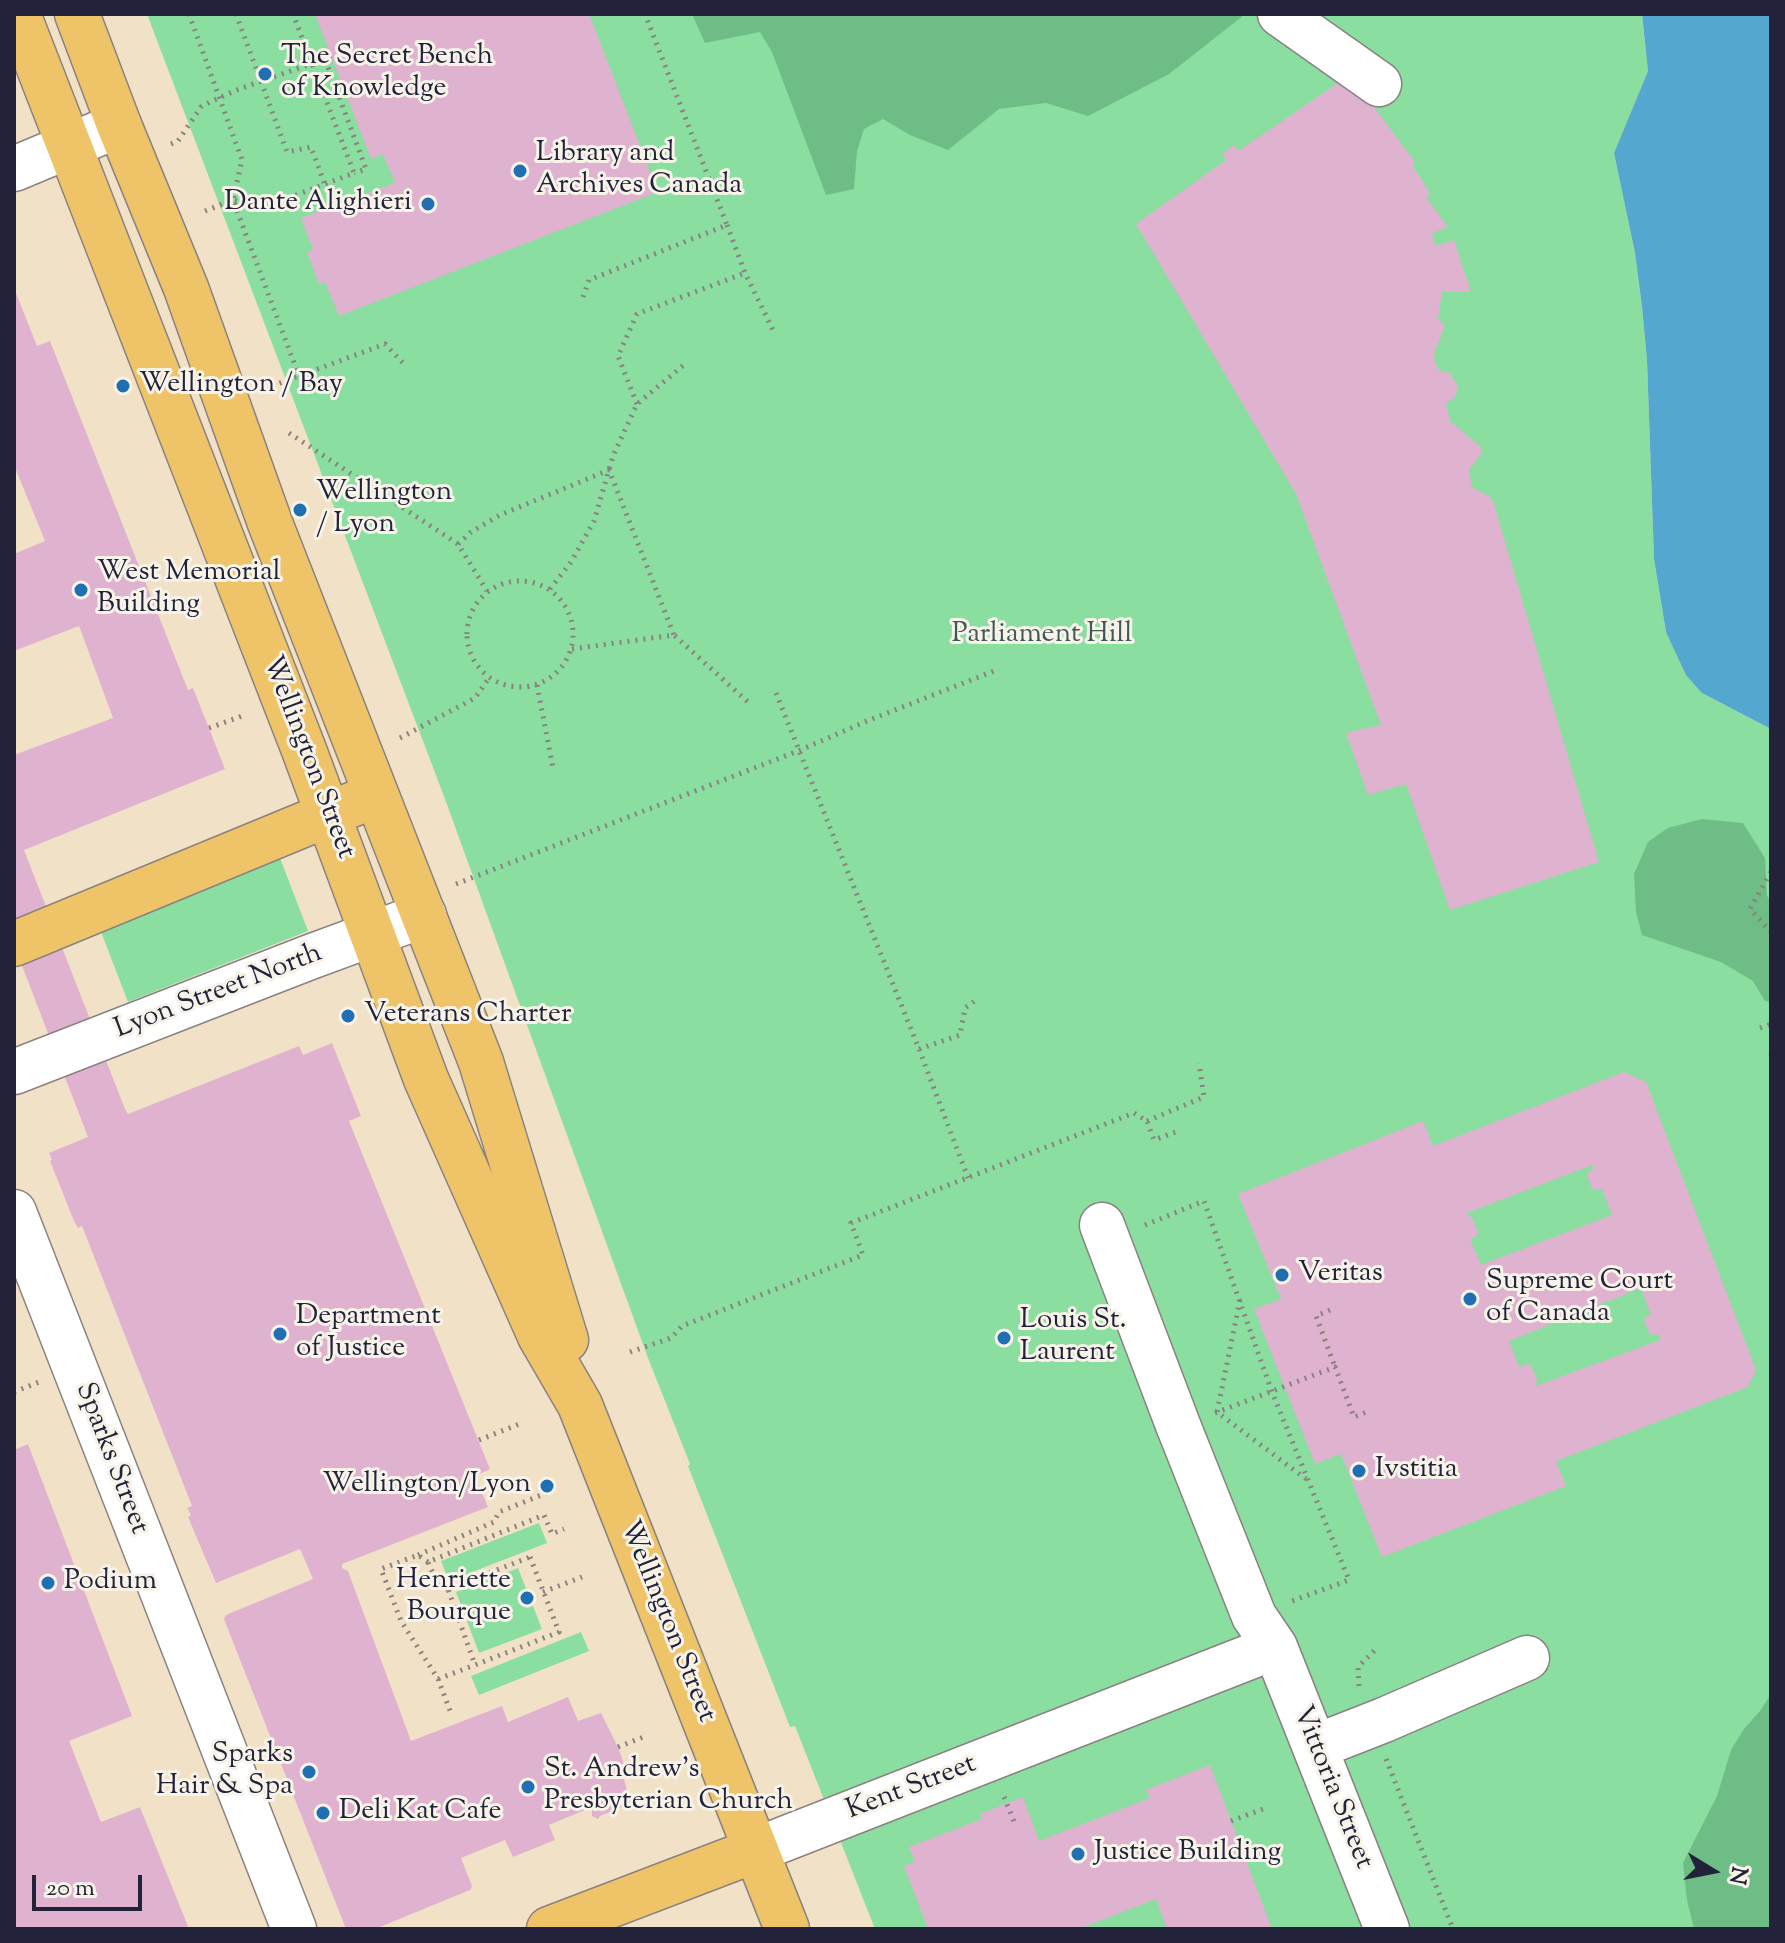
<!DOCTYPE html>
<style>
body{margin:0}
#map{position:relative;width:1785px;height:1943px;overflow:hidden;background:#f1e2c7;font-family:"Sorts Mill Goudy",serif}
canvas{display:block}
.frame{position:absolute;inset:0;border:16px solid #22223b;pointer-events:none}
.north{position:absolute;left:1673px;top:1831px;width:80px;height:80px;-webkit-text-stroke:6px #f7f3e8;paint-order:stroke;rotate:100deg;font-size:22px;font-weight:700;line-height:32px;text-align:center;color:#22223b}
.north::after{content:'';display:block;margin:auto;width:28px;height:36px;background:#22223b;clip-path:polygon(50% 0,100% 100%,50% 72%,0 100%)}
.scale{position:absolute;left:32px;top:1875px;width:110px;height:36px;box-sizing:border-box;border:4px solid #22223b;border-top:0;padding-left:10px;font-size:24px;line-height:28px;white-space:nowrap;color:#22223b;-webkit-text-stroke:6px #f7f3e8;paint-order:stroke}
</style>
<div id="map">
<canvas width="1785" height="1943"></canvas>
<div class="frame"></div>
<div class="north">N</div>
<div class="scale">20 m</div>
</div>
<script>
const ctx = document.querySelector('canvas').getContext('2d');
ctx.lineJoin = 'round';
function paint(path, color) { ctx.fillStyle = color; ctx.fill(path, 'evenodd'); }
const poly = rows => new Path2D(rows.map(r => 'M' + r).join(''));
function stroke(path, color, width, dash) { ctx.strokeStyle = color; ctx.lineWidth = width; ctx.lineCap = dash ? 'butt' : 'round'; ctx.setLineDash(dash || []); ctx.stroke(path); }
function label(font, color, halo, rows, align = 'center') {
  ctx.font = font + ' "Sorts Mill Goudy",serif'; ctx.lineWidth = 6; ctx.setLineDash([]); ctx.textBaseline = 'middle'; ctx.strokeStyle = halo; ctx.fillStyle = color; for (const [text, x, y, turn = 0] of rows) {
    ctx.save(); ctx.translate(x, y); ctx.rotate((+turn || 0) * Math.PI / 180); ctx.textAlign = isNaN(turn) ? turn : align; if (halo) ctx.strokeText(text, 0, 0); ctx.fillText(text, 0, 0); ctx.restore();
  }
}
paint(poly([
 [147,14,1642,14,1648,71,1614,153,1635,253,1642,307,1647,360,1654,559,1666,632,1702,693,1771,729,1771,1929,875,1929,795,1726,790,1727,688,1466,690,1464,648,1358,445,799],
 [280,858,308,931,128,1002,100,929],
 [539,1523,547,1543,449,1581,441,1561],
 [518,1568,542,1629,479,1653,456,1592],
 [581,1632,589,1651,479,1695,471,1676]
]), '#8adea0');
paint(poly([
 [692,14,1242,14,1244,15,1169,74,1088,116,1046,103,999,109,948,150,910,135,883,119,864,129,857,151,854,189,826,195,772,52,760,32,705,43],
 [1702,819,1743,823,1765,858,1767,896,1771,901,1771,1002,1765,1001,1753,981,1721,962,1642,935,1636,912,1634,874,1648,842,1668,828],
 [1771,1694,1771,1929,1694,1929,1687,1900,1683,1863,1717,1796,1731,1750,1744,1729,1760,1711]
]), '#6fbd86');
paint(poly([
 [1642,14,1771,14,1771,729,1702,693,1686,675,1666,632,1654,559,1647,360,1642,307,1635,253,1614,153,1648,71]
]), '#54a7cf');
paint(poly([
 [315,14,589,14,658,192,339,316,325,282,319,284,307,252,313,250,301,218,395,183,383,154,371,159],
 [1350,75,1415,162,1412,165,1430,193,1426,197,1448,227,1432,233,1435,246,1454,240,1471,292,1442,292,1438,319,1445,325,1434,354,1435,364,1439,370,1450,373,1458,387,1455,397,1446,404,1450,421,1482,448,1480,456,1469,469,1471,483,1473,488,1489,496,1494,504,1599,862,1450,910,1406,784,1368,795,1346,733,1381,725,1296,494,1136,224,1226,160,1222,154,1234,145,1238,151],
 [14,288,37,346,50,341,188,690,193,688,225,769,24,850,125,1109,128,1114,299,1046,303,1055,332,1043,361,1116,349,1121,490,1469,475,1476,488,1507,342,1564,342,1568,348,1571,411,1741,502,1706,508,1722,568,1697,578,1721,601,1713,618,1747,625,1767,622,1772,630,1801,633,1803,632,1808,625,1806,600,1816,598,1819,592,1816,592,1807,549,1825,555,1840,513,1857,505,1840,461,1858,472,1886,470,1890,375,1929,346,1929,224,1619,226,1615,313,1579,300,1549,216,1583,188,1517,191,1515,187,1508,192,1506,82,1226,78,1228,74,1221,50,1161,52,1160,49,1153,88,1137,14,945,14,755,113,718,79,626,14,651,14,554,45,541,14,465],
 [1624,1072,1646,1082,1756,1370,1748,1387,1556,1461,1566,1486,1382,1557,1341,1454,1315,1464,1254,1309,1281,1299,1238,1194,1423,1121,1433,1146],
 [1592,1165,1594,1168,1589,1171,1587,1175,1592,1189,1597,1190,1602,1189,1612,1215,1481,1265,1470,1239,1476,1237,1478,1232,1472,1217,1468,1216,1467,1213],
 [1641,1288,1651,1315,1646,1317,1644,1321,1650,1334,1654,1335,1658,1334,1660,1340,1536,1386,1537,1379,1531,1366,1527,1364,1519,1367,1509,1341],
 [28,1444,132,1716,69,1741,101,1822,140,1807,189,1929,14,1929,14,1450],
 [1210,1765,1272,1929,1167,1929,1156,1899,1079,1929,928,1929,904,1866,915,1862,909,1847,982,1819,980,1814,1023,1797,1039,1841,1150,1798,1146,1790]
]), '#dfb3cf');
const minor = poly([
 [1280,14,1379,84],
 [14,169,119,125],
 [14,1072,310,957,424,915],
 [14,1212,294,1929],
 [1102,1225,1178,1425,1254,1616,1275,1647,1387,1929],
 [1315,1747,1384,1720,1527,1658],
 [756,1850,1275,1647]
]);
const major = poly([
 [18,14,304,750,426,1079,540,1336,580,1405,787,1929],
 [77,14,119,125,186,288,270,523,481,1062,566,1340],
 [14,944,356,803],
 [549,1929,756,1850]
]);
stroke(minor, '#8a8281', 47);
stroke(major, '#8a8281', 47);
stroke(poly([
 [189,14,242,160,233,200,299,376],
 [236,14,287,152,311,147,325,185],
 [331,56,325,59,366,169,354,173],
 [171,144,178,141,201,107,210,102,239,89,325,59],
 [205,211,233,200,262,208,354,173,293,14],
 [727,225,745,273,773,330],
 [583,297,589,280,727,225,645,14],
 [272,386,385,344,404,364],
 [637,404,618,356,637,314,745,273],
 [289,433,458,544,487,591],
 [458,544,471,532,500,515,609,470,674,635],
 '467 634a53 53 0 1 1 106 0a53 53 0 1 1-106 0Z',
 [550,589,571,562,594,521,613,456,637,404,685,364],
 [572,649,674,635,749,703],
 [537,685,553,768],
 [776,693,919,1049,968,1178],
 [209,728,245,715],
 [400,738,475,698,489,678],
 [1771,872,1750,909,1771,932],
 [456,884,798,751,867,721,999,669],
 [1760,1028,1771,1024],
 [919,1049,960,1035,965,1008,976,1000],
 [1770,1053,1771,1054],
 [1147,1121,1204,1097,1199,1063],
 [1145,1225,1204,1201,1272,1392,1349,1580,1292,1601],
 [1240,1300,1217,1412,1306,1479],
 [1330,1310,1316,1316,1335,1367],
 [630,1352,671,1338,682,1326,863,1255,851,1223,1134,1113,1147,1121,1154,1140,1178,1131],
 [14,1392,39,1382],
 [1215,1413,1335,1367,1354,1417,1369,1411],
 [479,1440,522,1423],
 [418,1555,494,1522,499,1512,549,1492],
 [530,1557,559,1632,475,1665,448,1589,530,1557],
 [428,1562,418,1555,381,1569,401,1621,438,1679,451,1713],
 [448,1589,435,1578,428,1562,544,1515,552,1534,564,1529],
 [543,1592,582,1577],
 [438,1679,475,1665],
 [1359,1686,1358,1667,1375,1650],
 [618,1747,646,1736],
 [1386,1759,1453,1929],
 [1004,1797,1015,1824],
 [1231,1821,1263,1809]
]), '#8a8281', 5, [2, 6]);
stroke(minor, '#fff', 44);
stroke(major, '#efc469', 44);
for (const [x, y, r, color] of [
 [265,74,8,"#1f6fb2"],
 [520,171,8,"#1f6fb2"],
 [428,204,8,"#1f6fb2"],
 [123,386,8,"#1f6fb2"],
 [300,510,8,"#1f6fb2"],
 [81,590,8,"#1f6fb2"],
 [348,1016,8,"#1f6fb2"],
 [1282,1275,8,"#1f6fb2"],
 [1470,1299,8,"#1f6fb2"],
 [280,1334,8,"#1f6fb2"],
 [1004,1338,8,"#1f6fb2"],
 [1359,1471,8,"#1f6fb2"],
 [547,1486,8,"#1f6fb2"],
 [48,1583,8,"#1f6fb2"],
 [527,1598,8,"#1f6fb2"],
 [309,1772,8,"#1f6fb2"],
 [528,1787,8,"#1f6fb2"],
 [323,1813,8,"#1f6fb2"],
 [1078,1854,8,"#1f6fb2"]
]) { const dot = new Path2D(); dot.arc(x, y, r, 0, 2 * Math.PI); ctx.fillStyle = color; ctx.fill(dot); stroke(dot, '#f7f3e8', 3); }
label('28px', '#22223b', '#f7f3e8', [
 ["The Secret Bench",281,58],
 ["of Knowledge",281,90],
 ["Library and",536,155],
 ["Archives Canada",536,187],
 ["Dante Alighieri",412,204,"right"],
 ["Wellington / Bay",139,386],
 ["Wellington",316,494],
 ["/ Lyon",316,526],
 ["West Memorial",97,574],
 ["Building",97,606],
 ["Veterans Charter",364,1016],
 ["Veritas",1298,1275],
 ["Supreme Court",1486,1283],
 ["of Canada",1486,1315],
 ["Department",296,1318],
 ["of Justice",296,1350],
 ["Louis St.",1020,1322],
 ["Laurent",1020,1354],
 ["Ivstitia",1375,1471],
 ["Wellington/Lyon",531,1486,"right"],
 ["Henriette",511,1582,"right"],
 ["Bourque",511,1614,"right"],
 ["Podium",64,1583],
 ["Sparks",293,1756,"right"],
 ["Hair & Spa",293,1788,"right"],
 ["St. Andrew's",544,1771],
 ["Presbyterian Church",544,1803],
 ["Deli Kat Cafe",339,1813],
 ["Justice Building",1094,1854]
], 'left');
label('28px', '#415a59', '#f7f3e8', [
 ["Parliament Hill",1042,636]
]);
label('28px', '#22223b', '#f7f3e8', [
 ["Wellington Street",307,758,69],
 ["Lyon Street North",219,993,-21],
 ["Sparks Street",110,1459,69],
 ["Wellington Street",666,1622,68],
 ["Vittoria Street",1331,1788,68],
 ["Kent Street",912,1789,-21]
]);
</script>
